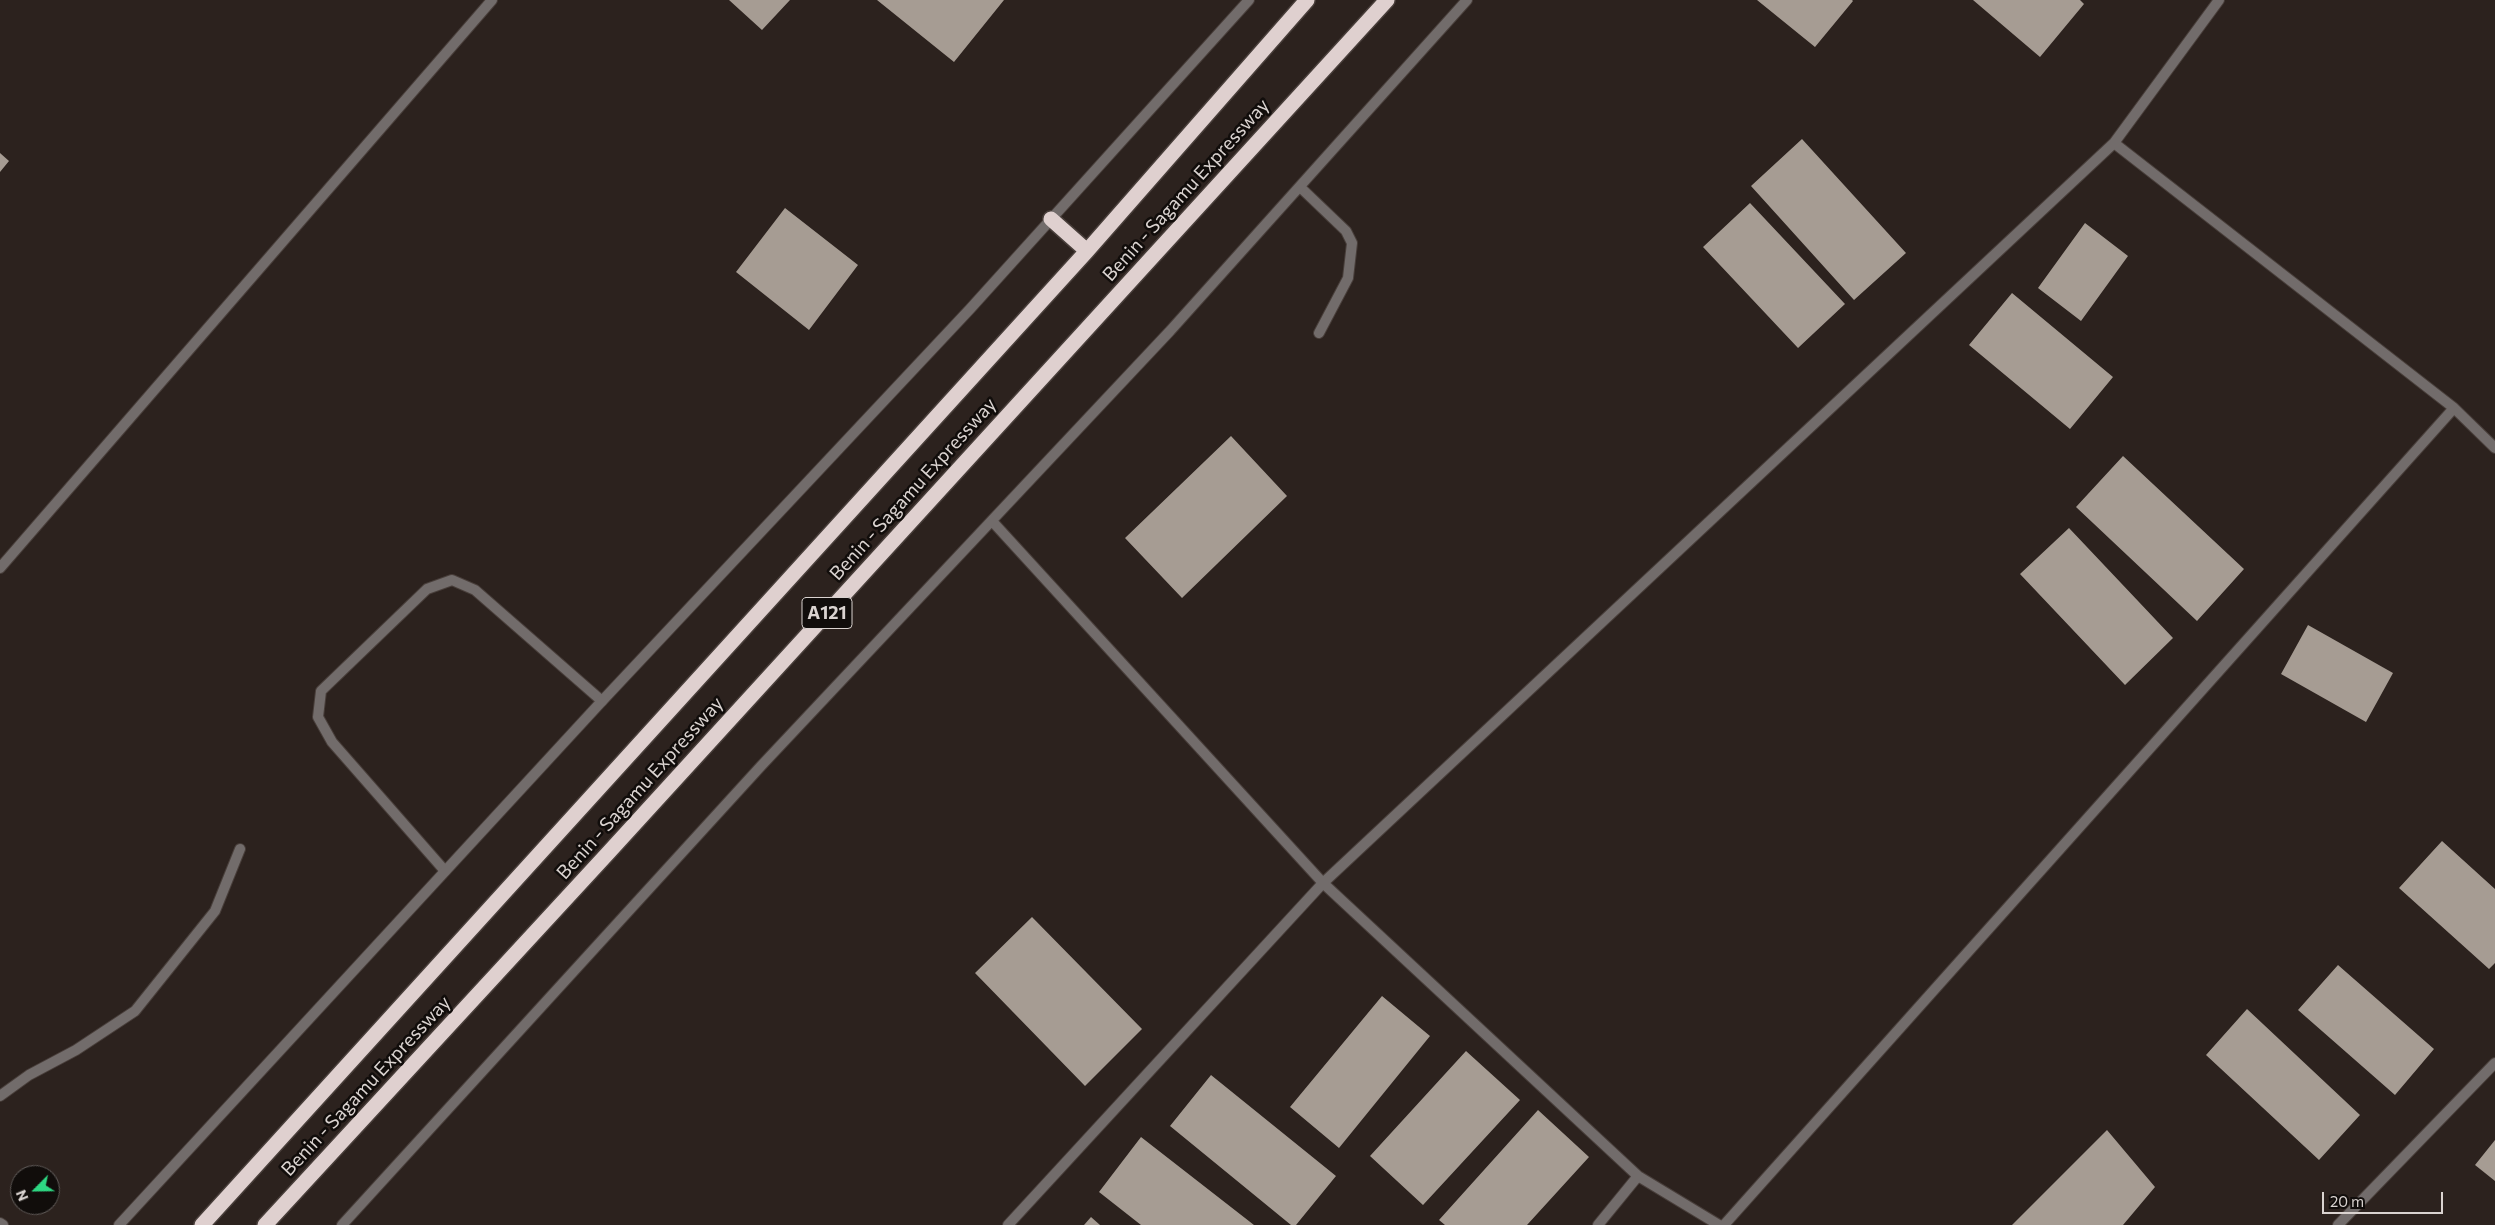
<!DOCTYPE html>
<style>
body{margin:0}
#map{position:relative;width:2495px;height:1225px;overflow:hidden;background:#2c221e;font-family:Commissioner,sans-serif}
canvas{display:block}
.north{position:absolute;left:10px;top:1165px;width:50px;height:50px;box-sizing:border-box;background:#110d0b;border:1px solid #615c5a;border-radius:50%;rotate:247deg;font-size:14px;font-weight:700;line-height:20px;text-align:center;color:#dad3d0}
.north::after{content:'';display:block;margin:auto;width:18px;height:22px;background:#2ed883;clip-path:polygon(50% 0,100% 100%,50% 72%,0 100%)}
.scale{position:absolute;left:2322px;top:1192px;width:121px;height:22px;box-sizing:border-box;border:2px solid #dad3d0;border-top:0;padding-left:6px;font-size:15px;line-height:18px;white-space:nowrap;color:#dad3d0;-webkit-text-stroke:4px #110d0b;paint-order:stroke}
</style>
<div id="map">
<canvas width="2495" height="1225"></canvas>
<div class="north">N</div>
<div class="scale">20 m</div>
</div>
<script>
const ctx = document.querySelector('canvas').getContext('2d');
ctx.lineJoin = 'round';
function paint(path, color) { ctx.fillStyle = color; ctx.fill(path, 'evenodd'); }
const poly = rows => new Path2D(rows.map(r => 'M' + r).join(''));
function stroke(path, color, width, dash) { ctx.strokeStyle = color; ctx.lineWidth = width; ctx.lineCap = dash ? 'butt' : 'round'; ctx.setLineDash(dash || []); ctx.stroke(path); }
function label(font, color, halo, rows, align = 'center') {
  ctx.font = font + ' Commissioner,sans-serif'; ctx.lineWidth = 5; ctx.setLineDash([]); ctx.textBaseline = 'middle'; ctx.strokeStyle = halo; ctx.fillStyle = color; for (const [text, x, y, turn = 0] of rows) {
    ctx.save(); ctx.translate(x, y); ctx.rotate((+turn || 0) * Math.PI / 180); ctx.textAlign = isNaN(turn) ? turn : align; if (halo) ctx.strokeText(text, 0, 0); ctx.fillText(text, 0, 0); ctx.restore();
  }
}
paint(poly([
 [729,0,790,0,762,30],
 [877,0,1004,0,954,62],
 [1757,0,1852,0,1853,1,1815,47],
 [1973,0,2080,0,2084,4,2040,57],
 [1802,139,1906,253,1854,300,1751,186],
 [0,153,9,161,0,172],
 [1750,203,1845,304,1798,348,1703,247],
 [785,208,858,265,809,330,736,272],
 [2085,223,2128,256,2081,321,2038,288],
 [2012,293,2113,377,2070,429,1969,345],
 [1231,436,1287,496,1182,598,1125,538],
 [2123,456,2244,569,2197,621,2076,507],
 [2069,528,2173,638,2125,685,2020,574],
 [2308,625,2393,673,2366,722,2281,674],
 [2442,841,2495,889,2495,963,2489,969,2399,888],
 [1032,917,1142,1029,1085,1086,975,973],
 [2338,965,2434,1049,2395,1095,2298,1010],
 [1382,996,1430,1036,1339,1148,1290,1107],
 [2247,1009,2360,1115,2319,1160,2206,1055],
 [1466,1051,1520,1100,1423,1205,1370,1156],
 [1211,1075,1336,1176,1296,1225,1291,1225,1170,1126],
 [1538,1110,1589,1157,1527,1225,1445,1225,1439,1220],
 [2107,1130,2155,1187,2123,1225,2012,1225],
 [1141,1137,1254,1225,1141,1225,1099,1192],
 [2495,1140,2495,1181,2475,1165],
 [1091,1217,1100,1225,1084,1225]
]), '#a69c93');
const lane = poly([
 [1300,187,1346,231,1352,243,1348,278,1319,333],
 [445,871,332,742,318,717,321,691,427,589,452,580,475,590,602,701],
 [0,1096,29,1075,76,1050,135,1011,215,911,240,849]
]);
const street = poly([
 [2114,143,2454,408,2495,448],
 [992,521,1323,883,1638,1176,1719,1225],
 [0,568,492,0],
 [0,1223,3,1225],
 [119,1225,602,701,970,309,1249,0],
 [342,1225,761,766,1170,331,1467,0],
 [1008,1225,1323,883,2114,143,2219,0],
 [1598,1225,1638,1176],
 [1724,1225,2454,408],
 [2338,1225,2495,1063]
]);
const highway = poly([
 [1051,219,1087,251],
 [202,1225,1087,251,1307,0],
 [265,1225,609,852,1387,0]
]);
stroke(lane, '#483e3a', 12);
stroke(street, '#483e3a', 12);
stroke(highway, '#483e3a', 18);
stroke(lane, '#726c6b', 10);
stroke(street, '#726c6b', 10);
stroke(highway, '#dfd0cf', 15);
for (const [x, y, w] of [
 [827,613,50]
]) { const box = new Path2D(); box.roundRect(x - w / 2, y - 15.5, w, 31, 4); ctx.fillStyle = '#110d0b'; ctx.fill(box); stroke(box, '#dad3d0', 1); }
label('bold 18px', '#dad3d0', null, [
 ["A121",827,613]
]);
label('19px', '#dad3d0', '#110d0b', [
 ["Benin - Sagamu Expressway",1186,190,-48],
 ["Benin - Sagamu Expressway",913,489,-48],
 ["Benin - Sagamu Expressway",640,788,-48],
 ["Benin - Sagamu Expressway",366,1086,-47]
]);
</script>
